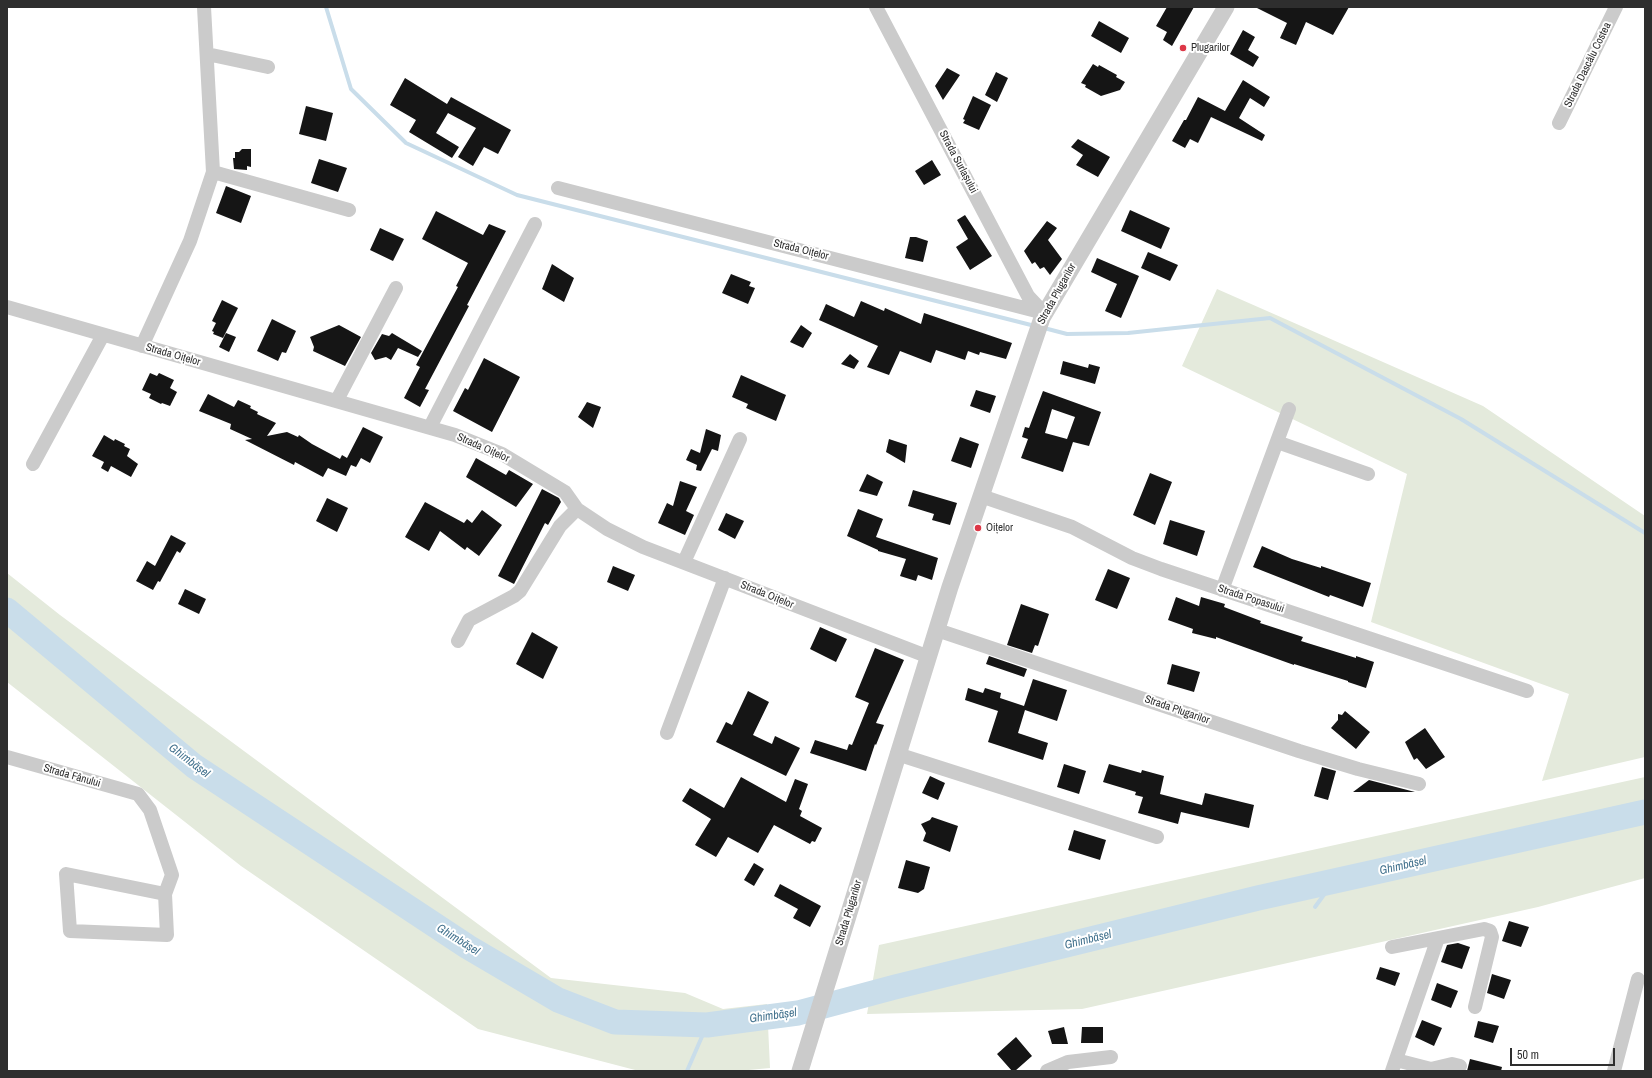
<!DOCTYPE html>
<meta charset="utf-8">
<style>
body{margin:0}
#map{position:relative;width:1652px;height:1078px;overflow:hidden;background:#fff;font-family:"Archivo Narrow",sans-serif}
canvas{display:block}
.frame{position:absolute;inset:0;border:8px solid #2e2e2e;pointer-events:none}
.scale{position:absolute;left:1510px;top:1048px;width:105px;height:18px;box-sizing:border-box;border:2px solid #2e2e2e;border-top:0;padding-left:5px;font-size:12px;line-height:14px;white-space:nowrap;color:#2e2e2e;-webkit-text-stroke:3px #fff;paint-order:stroke}
</style>
<div id="map">
<canvas width="1652" height="1078"></canvas>
<div class="frame"></div>
<div class="scale">50 m</div>
</div>
<script>
const ctx = document.querySelector('canvas').getContext('2d');
ctx.lineJoin = 'round';
function paint(path, color) { ctx.fillStyle = color; ctx.fill(path, 'evenodd'); }
const poly = rows => new Path2D(rows.map(r => 'M' + r).join(''));
function stroke(path, color, width, dash) { ctx.strokeStyle = color; ctx.lineWidth = width; ctx.lineCap = dash ? 'butt' : 'round'; ctx.setLineDash(dash || []); ctx.stroke(path); }
function label(font, color, halo, rows, align = 'center') {
  ctx.font = font + ' "Archivo Narrow",sans-serif'; ctx.lineWidth = 4; ctx.setLineDash([]); ctx.textBaseline = 'middle'; ctx.strokeStyle = halo; ctx.fillStyle = color; for (const [text, x, y, turn = 0] of rows) {
    ctx.save(); ctx.translate(x, y); ctx.rotate((+turn || 0) * Math.PI / 180); ctx.textAlign = isNaN(turn) ? turn : align; if (halo) ctx.strokeText(text, 0, 0); ctx.fillText(text, 0, 0); ctx.restore();
  }
}
paint(poly([
 [1217,289,1483,406,1645,516,1645,757,1542,781,1569,694,1371,622,1407,474,1182,366],
 [7,573,60,615,551,978,685,993,723,1009,767,1004,770,1068,738,1071,639,1071,478,1029,241,866,7,682],
 [1645,777,1645,878,1538,907,1082,1009,867,1014,879,945]
]), '#e4eadc');
stroke(poly([
 [326,7,351,89,406,143,517,195,1035,326],
 [1044,328,1067,334,1128,333,1270,318,1461,419,1645,533],
 [1315,907,1334,881],
 [687,1071,707,1025]
]), '#c9ddea', 4);
stroke(poly([
 [7,610,194,766,468,947,558,1000,615,1022,707,1025,798,1013,895,987,1258,898,1645,812]
]), '#c9ddea', 25);
paint(poly([
 [1167,7,1194,7,1172,46,1163,40,1167,32,1156,26],
 [1255,7,1349,7,1333,35,1306,22,1296,45,1280,38,1287,23],
 [1099,21,1129,38,1121,53,1091,36],
 [1243,30,1255,37,1248,50,1259,57,1253,67,1230,54],
 [1093,64,1098,67,1099,65,1117,75,1116,77,1125,82,1120,90,1101,96,1085,87,1086,85,1081,83],
 [947,68,960,75,943,100,935,86],
 [996,72,1008,78,997,102,985,95],
 [405,78,447,104,451,97,511,130,498,154,484,147,473,166,458,157,476,128,448,113,436,133,459,147,452,158,409,132,416,120,390,105],
 [1243,80,1270,97,1264,107,1250,98,1239,118,1265,135,1262,141,1211,117,1198,143,1190,139,1185,148,1172,141,1184,120,1186,120,1198,97,1225,111],
 [973,96,991,105,979,130,963,123,965,120,963,119],
 [306,106,333,113,326,141,299,134],
 [1078,139,1110,157,1098,177,1076,165,1083,155,1071,147],
 [242,149,251,149,251,167,247,166,247,170,234,169,233,158,235,158,235,152,239,152],
 [319,159,347,168,338,192,311,183],
 [932,160,941,175,924,185,915,171],
 [226,186,251,196,241,223,216,213],
 [1130,210,1170,228,1161,249,1121,231],
 [436,211,483,235,489,224,506,231,467,305,469,306,425,389,429,390,420,407,404,398,420,367,416,365,458,287,456,286,468,263,422,239],
 [965,215,992,256,970,270,956,247,968,239,957,220],
 [1047,221,1057,228,1048,240,1062,259,1050,275,1044,267,1040,269,1035,262,1032,264,1024,251],
 [380,228,404,239,393,261,370,250],
 [910,237,916,237,928,241,923,262,905,258],
 [1148,252,1178,265,1170,281,1141,268],
 [1097,258,1139,276,1121,318,1105,311,1117,284,1091,272],
 [552,264,574,278,564,302,542,289],
 [731,274,751,282,749,286,755,288,748,304,722,293],
 [222,300,238,308,223,338,213,334,214,332,212,331,216,323,212,321],
 [861,301,884,311,885,308,921,324,924,313,1012,343,1006,359,980,352,979,355,968,351,965,360,936,350,931,363,900,351,889,375,867,367,878,346,819,320,826,304,854,317],
 [272,319,296,331,286,353,282,352,278,361,257,351],
 [339,325,361,337,345,366,313,351,314,347,310,337],
 [801,325,812,333,803,348,790,342],
 [226,333,236,337,229,352,219,347],
 [392,333,422,351,418,357,398,348,391,360,386,357,375,360,371,353,382,334,389,336],
 [850,354,859,361,854,369,841,364],
 [484,358,520,377,492,432,453,411,465,388,468,390],
 [1063,361,1088,368,1089,364,1100,367,1095,384,1060,374],
 [150,373,157,376,159,373,174,380,170,388,177,392,170,406,162,403,161,404,149,398,151,394,142,390],
 [741,375,786,395,776,421,746,408,748,404,732,397],
 [976,390,996,396,990,413,970,406],
 [1043,391,1101,412,1089,446,1073,442,1063,472,1021,458,1028,439,1022,437,1025,427,1029,428],
 [1052,409,1075,417,1067,439,1045,433],
 [208,394,234,407,238,400,251,406,250,408,258,412,257,414,276,423,267,436,287,432,298,437,299,435,312,444,340,459,342,455,347,458,363,427,383,437,370,463,361,458,356,467,351,465,346,476,328,468,323,477,295,462,294,465,245,440,252,439,230,429,231,424,199,411],
 [587,402,601,407,593,428,578,417],
 [706,429,721,435,718,451,712,449,701,471,696,470,697,465,686,460,691,449,700,453],
 [104,435,114,441,115,439,125,444,124,446,130,449,127,456,138,464,131,477,111,466,108,472,101,468,104,462,92,456],
 [960,437,979,444,971,468,951,461],
 [889,439,907,445,905,463,886,452],
 [476,458,506,475,509,470,533,484,516,507,466,477],
 [1150,473,1172,482,1155,525,1133,515],
 [867,474,883,482,877,496,859,491],
 [680,481,697,487,686,511,694,515,685,535,658,523,667,503,673,506],
 [542,489,559,498,561,502,548,525,545,523,514,584,498,576],
 [913,490,957,503,950,525,932,520,934,514,908,506],
 [327,498,348,508,337,532,316,521],
 [425,502,464,523,467,519,472,523,482,510,502,525,479,556,467,547,465,550,440,531,429,551,405,537],
 [858,509,883,519,876,537,938,558,932,580,918,575,916,581,900,576,906,559,878,551,878,550,847,536],
 [726,513,744,521,735,539,718,530],
 [1170,520,1205,531,1197,556,1163,544],
 [171,535,186,543,180,553,177,551,160,582,158,581,153,590,136,581,147,561,155,566],
 [1262,546,1292,559,1321,568,1321,566,1371,583,1363,607,1330,595,1329,597,1253,567],
 [613,566,635,575,628,591,607,582],
 [1108,569,1130,578,1117,609,1095,600],
 [185,589,206,599,199,614,178,604],
 [1176,597,1199,606,1201,597,1225,604,1224,607,1261,621,1260,623,1303,637,1301,641,1356,658,1356,656,1374,662,1366,688,1348,682,1348,681,1294,664,1294,665,1216,637,1216,639,1192,633,1193,629,1168,620],
 [1021,604,1049,614,1038,646,1035,645,1032,653,1007,645],
 [820,627,847,639,836,662,810,649],
 [532,632,558,647,543,679,516,664],
 [875,648,904,660,876,723,884,725,876,745,875,744,866,771,810,753,815,740,847,750,849,744,852,745,869,703,855,697],
 [989,656,1027,669,1024,677,986,664],
 [1172,664,1200,672,1194,692,1167,684],
 [1033,679,1067,690,1057,721,1025,710,1018,733,1048,743,1043,760,988,742,998,711,965,700,968,688,983,693,985,688,1001,693,1000,698,1024,706],
 [748,691,769,702,753,735,772,744,775,736,800,748,786,776,716,742,726,722,732,725],
 [1345,711,1370,732,1356,749,1331,728,1338,720,1338,714,1342,715],
 [1425,728,1445,757,1426,769,1417,758,1414,760,1405,742],
 [1064,764,1086,771,1079,794,1057,787],
 [1109,764,1141,773,1142,770,1164,776,1160,794,1202,805,1205,793,1254,805,1249,828,1181,812,1178,824,1138,813,1143,797,1135,795,1136,792,1103,782],
 [1322,767,1336,771,1328,800,1314,796],
 [930,776,945,783,938,800,922,793],
 [741,777,786,802,795,779,808,784,799,809,802,811,800,816,822,828,815,842,812,841,810,844,774,825,758,853,728,837,716,857,695,845,711,819,682,801,690,788,724,808],
 [1369,780,1415,792,1353,792],
 [932,817,958,826,950,852,923,841,926,833,921,824,930,820],
 [1074,830,1106,840,1100,860,1068,850],
 [906,860,930,867,924,889,918,893,898,888],
 [754,863,764,869,754,886,744,880],
 [780,884,821,906,810,927,793,918,798,909,774,896],
 [1509,921,1529,927,1521,947,1502,941],
 [1458,943,1470,947,1462,969,1441,962,1447,945],
 [1380,967,1400,973,1395,986,1376,979],
 [1492,974,1511,980,1504,999,1487,993],
 [1437,983,1458,991,1451,1008,1431,1000],
 [1422,1020,1442,1028,1434,1046,1415,1037],
 [1478,1021,1499,1026,1493,1043,1474,1037],
 [1064,1027,1068,1044,1052,1044,1048,1031],
 [1082,1027,1103,1027,1103,1043,1081,1043],
 [1016,1037,1032,1056,1015,1071,1012,1071,997,1054],
 [1470,1059,1502,1067,1501,1071,1467,1071]
]), '#151515');
stroke(poly([
 [876,7,1028,296,1044,313],
 [207,54,268,67],
 [1559,123,1616,7],
 [213,172,349,210],
 [558,188,1044,313],
 [7,307,455,435,502,454,565,492,577,509,607,529,643,547,929,657],
 [142,346,190,241,213,172,204,7],
 [337,400,396,288],
 [430,427,535,224],
 [1277,442,1368,474],
 [33,464,103,335],
 [981,496,1072,527,1132,558,1161,569,1527,691],
 [684,562,740,439],
 [1222,590,1289,409],
 [937,630,1299,751,1358,769,1419,784],
 [458,641,469,620,514,596,520,591,560,526,577,509],
 [667,733,725,578],
 [897,754,1157,837],
 [7,757,138,794,150,810,172,875,165,894,167,935,70,931,66,874,165,894],
 [1392,947,1438,938],
 [1396,1060,1431,1069,1452,1064,1460,1066],
 [1047,1071,1068,1062,1111,1057],
 [1392,1071,1438,938,1484,929,1490,931,1492,937,1475,1007],
 [1614,1071,1638,979]
]), '#cbcbcb', 14);
stroke(poly([
 [800,1071,950,587,1042,318,1226,7]
]), '#cbcbcb', 17);
for (const [x, y, r, color] of [
 [1183,48,4,"#dd3747"],
 [978,528,4,"#dd3747"]
]) { const dot = new Path2D(); dot.arc(x, y, r, 0, 2 * Math.PI); ctx.fillStyle = color; ctx.fill(dot); stroke(dot, '#fff', 1.5); }
label('11px', '#2e2e2e', '#fff', [
 ["Plugarilor",1191,48],
 ["Oițelor",986,528]
], 'left');
label('11px', '#2e2e2e', '#fff', [
 ["Strada Dascălu Costea",1588,65,-64],
 ["Strada Surlașului",958,162,62],
 ["Strada Oițelor",801,250,14],
 ["Strada Plugarilor",1057,294,-61],
 ["Strada Oițelor",173,355,16],
 ["Strada Oițelor",483,448,24],
 ["Strada Oițelor",767,595,22],
 ["Strada Popasului",1251,599,18],
 ["Strada Plugarilor",1177,710,19],
 ["Strada Fânului",72,776,16],
 ["Strada Plugarilor",849,913,-73]
]);
label('italic 12px', '#40708c', '#fff', [
 ["Ghimbășel",189,761,37],
 ["Ghimbășel",1403,866,-13],
 ["Ghimbășel",458,940,32],
 ["Ghimbășel",1088,940,-14],
 ["Ghimbășel",773,1016,-8]
]);
</script>
